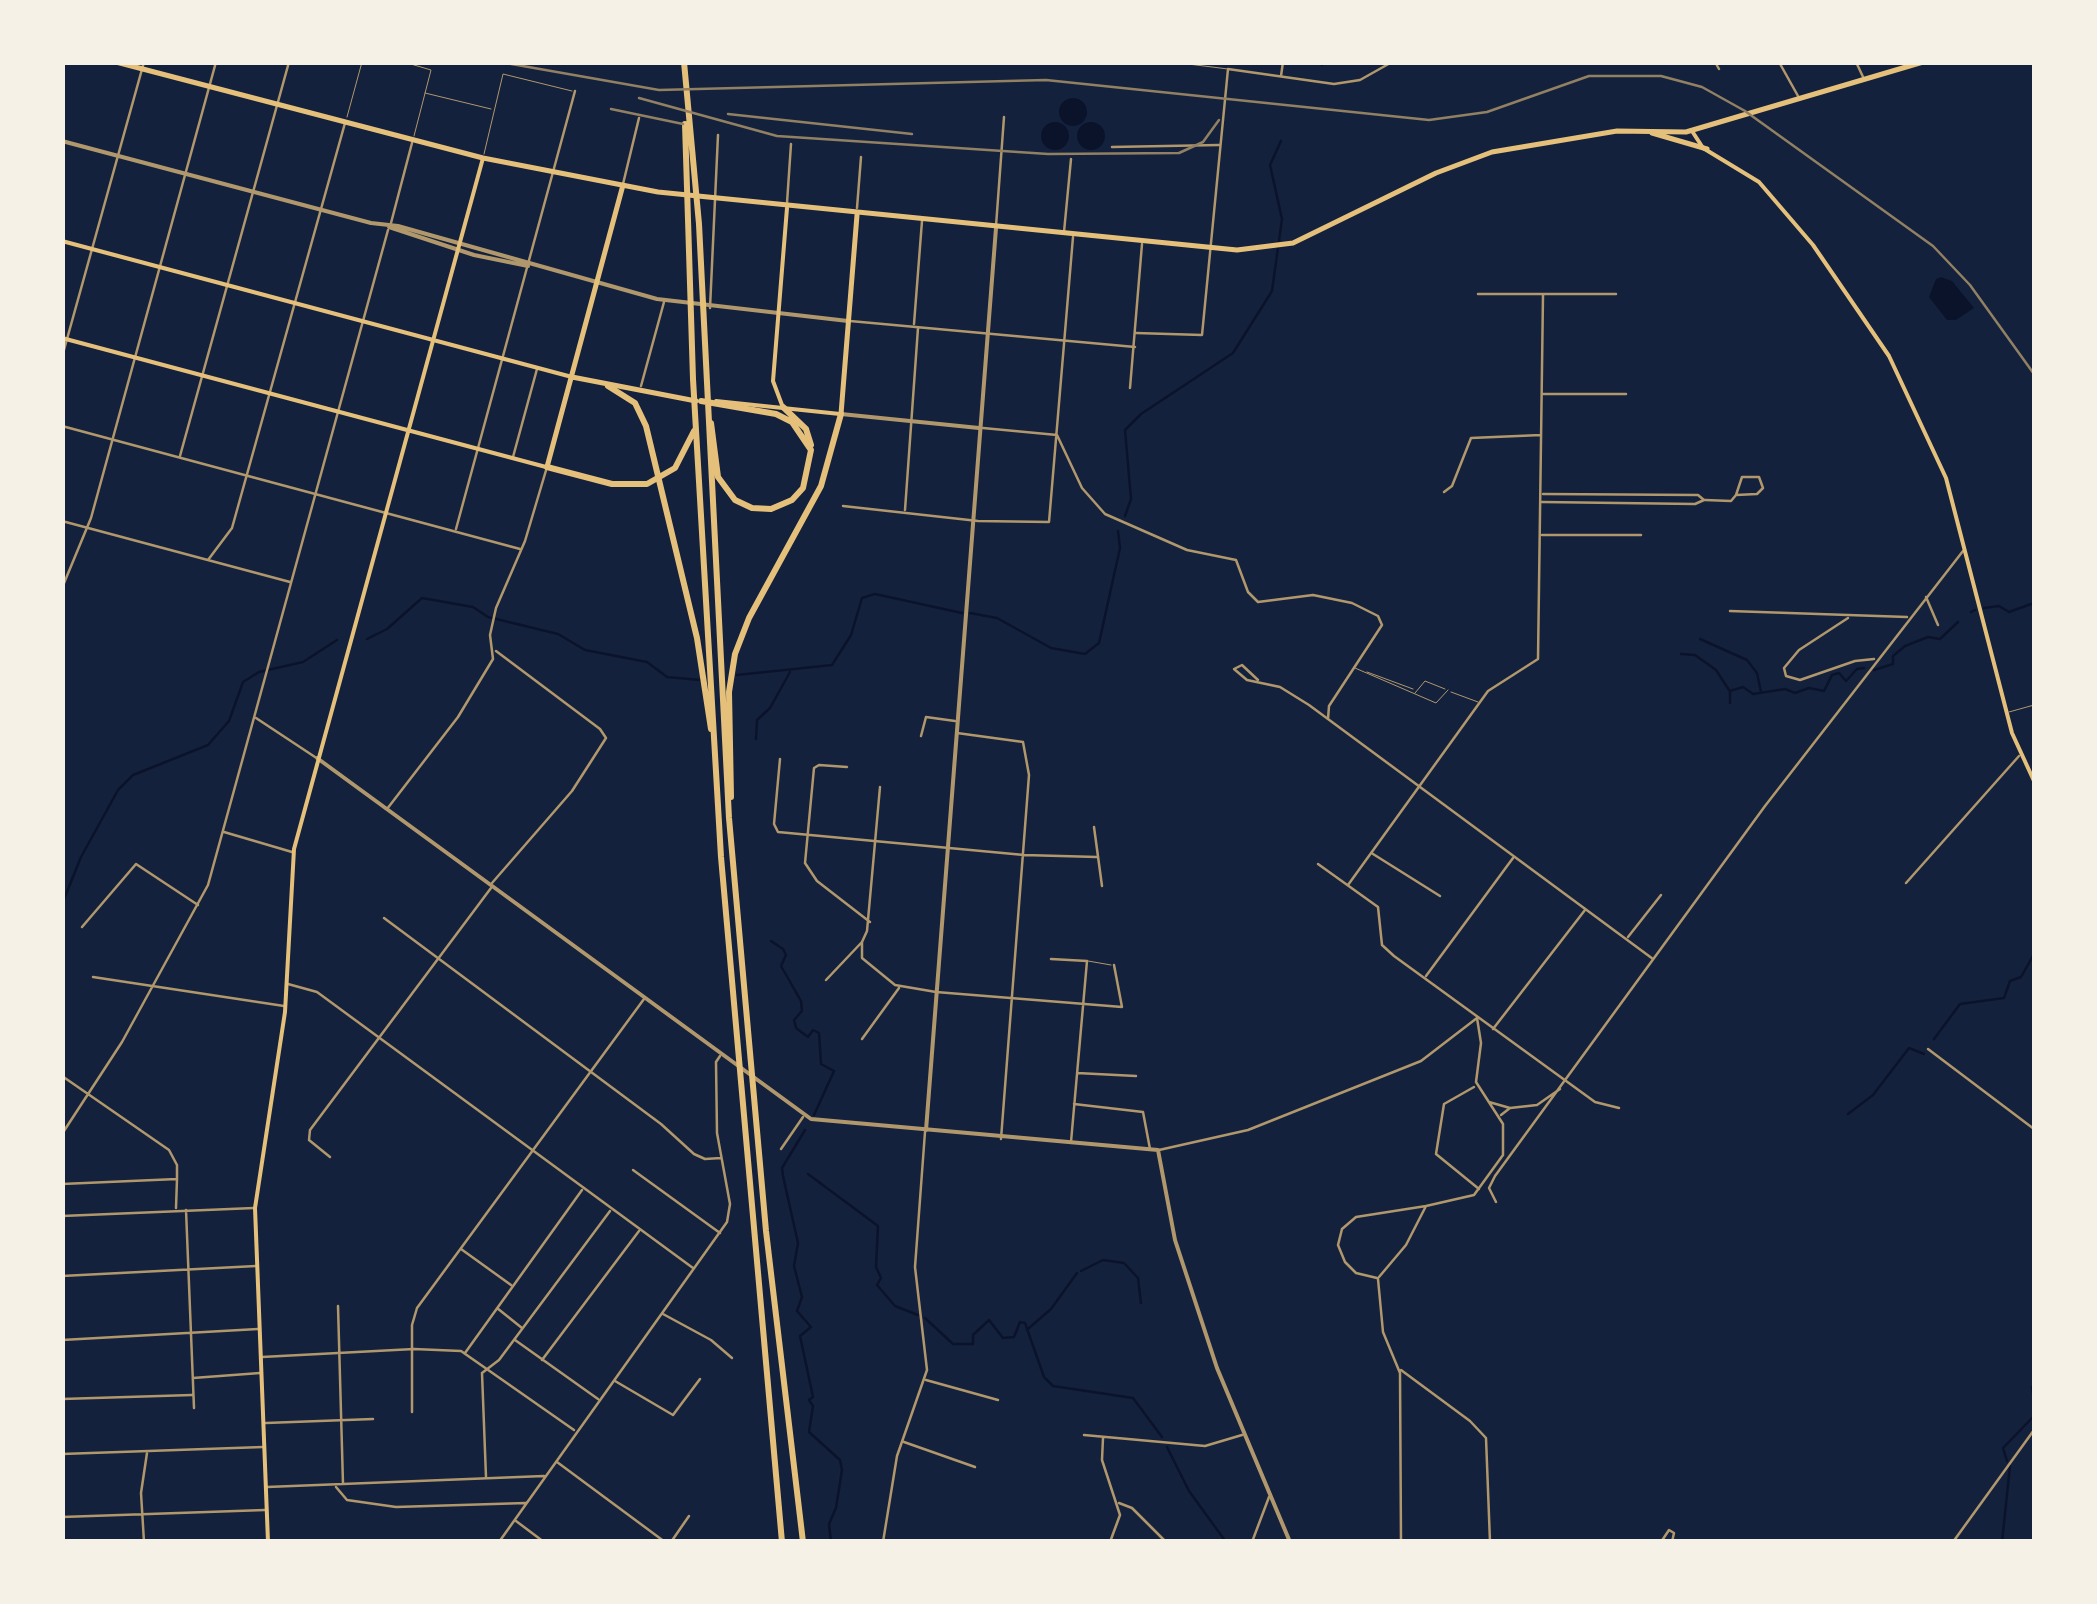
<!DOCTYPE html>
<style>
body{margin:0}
#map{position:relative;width:2097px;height:1604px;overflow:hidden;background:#14213d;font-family:"Golos Text",sans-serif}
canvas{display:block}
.frame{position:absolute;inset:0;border:65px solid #f6f1e7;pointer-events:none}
</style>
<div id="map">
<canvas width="2097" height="1604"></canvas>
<div class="frame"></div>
</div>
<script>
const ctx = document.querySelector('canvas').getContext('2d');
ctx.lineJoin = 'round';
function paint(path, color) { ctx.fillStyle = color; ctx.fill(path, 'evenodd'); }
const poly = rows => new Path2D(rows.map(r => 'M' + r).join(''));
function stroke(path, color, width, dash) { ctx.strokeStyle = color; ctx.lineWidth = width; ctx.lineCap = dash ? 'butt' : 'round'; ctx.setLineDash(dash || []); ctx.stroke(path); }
paint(poly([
 '1059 112a14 14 0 1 1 28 0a14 14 0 1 1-28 0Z',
 '1077 136a14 14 0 1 1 28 0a14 14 0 1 1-28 0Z',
 '1041 136a14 14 0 1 1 28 0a14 14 0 1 1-28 0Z',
 [1941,277,1952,281,1974,308,1956,320,1947,320,1929,297,1936,279]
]), '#0b132b');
stroke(poly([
 [1322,65,1325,62],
 [1125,516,1131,499,1125,430,1141,414,1233,353,1272,291,1282,219,1270,165,1281,141],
 [1984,608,1999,606,2009,612,2034,603],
 [1971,612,1975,610],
 [970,613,997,618,1051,648,1085,654,1099,643,1120,548,1118,531],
 [367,639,387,629,422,598,473,607,488,617,558,634,585,650,647,662,667,677,700,680],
 [1700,639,1747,660,1757,673,1761,692],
 [1681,654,1695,655,1716,670,1729,690],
 [1874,670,1893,664,1893,656,1905,646,1928,637,1940,639,1958,622],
 [737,675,832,665,851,635,862,598,875,594,962,613],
 [1730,703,1730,691,1743,687,1753,694,1785,689,1795,693,1809,688,1824,691,1832,675,1839,673,1846,681,1857,669,1864,668],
 [756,739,757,720,770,708,790,672],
 [62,904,81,857,118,790,133,775,208,745,229,721,243,682,259,672,303,662,337,640],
 [771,941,783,949,786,955,781,966,801,1001,802,1011,794,1020,796,1028,808,1037,813,1030,819,1033,821,1064,834,1071,814,1115],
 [1934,1039,1960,1004,2004,998,2010,981,2021,977,2034,954],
 [1848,1114,1873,1095,1909,1048,1924,1054],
 [805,1130,782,1168,783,1176,798,1243,794,1266,802,1297,797,1311,811,1327,800,1336,813,1397,809,1400,813,1406,809,1432,840,1460,842,1470,836,1508,829,1524,831,1542],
 [808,1174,878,1226,876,1267,881,1278,877,1285,895,1306,918,1315],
 [1081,1271,1103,1260,1124,1263,1138,1278,1141,1303],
 [925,1318,953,1344,973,1344,973,1335,989,1320,1003,1338,1014,1337,1020,1322,1025,1323,1044,1377,1053,1386,1133,1398,1162,1437],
 [1029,1328,1051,1309,1077,1273],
 [2032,1387,2034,1400],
 [1167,1447,1189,1491,1226,1542],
 [2007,1461,2003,1448,2034,1416],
 [2002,1542,2010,1466]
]), '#0b132b', 2.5);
stroke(poly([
 [404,62,431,70,414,136],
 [1172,62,1228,69],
 [425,93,491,109],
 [347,117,362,62],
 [484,154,503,74,572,91],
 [1355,668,1436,703,1448,690],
 [1367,672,1413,689],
 [1451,692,1478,702],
 [1415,693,1425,681,1445,689],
 [2009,712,2034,705],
 [1088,961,1111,965]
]), '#b1986c', 1);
stroke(poly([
 [1715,62,1719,69],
 [1779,62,1798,96],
 [1856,62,1864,79],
 [1281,76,1283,62],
 [1112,147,1219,145],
 [623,184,639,118],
 [787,203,791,144],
 [857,208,861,157],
 [391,223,412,143],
 [996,226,1004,117],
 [1064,232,1071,159],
 [1478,294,1616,294],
 [710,308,718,135],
 [850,321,1135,347],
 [914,324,922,221],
 [1136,333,1202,335,1228,69,1334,84,1360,80,1392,62],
 [62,357,144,62],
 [641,386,664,302],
 [1130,388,1142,244],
 [1542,394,1626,394],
 [62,426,520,549],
 [983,428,1057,435,1082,488,1105,514,1187,550,1236,560,1248,592,1258,602,1313,595,1352,603,1378,616,1382,625,1329,706,1328,719],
 [180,456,289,62],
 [513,457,537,369],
 [1444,492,1452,486,1471,438,1541,435],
 [1705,500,1731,501,1736,495,1757,494,1763,488,1759,477,1742,477,1736,495],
 [1542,502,1695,504,1704,500,1698,495,1543,494],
 [843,506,978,521,1049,522,1073,237],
 [905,510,918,328],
 [62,521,290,582],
 [456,529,575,91],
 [1542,535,1641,535],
 [208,560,232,528,345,123],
 [62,588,91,518,216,62],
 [1926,597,1938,625],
 [1730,611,1907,617],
 [1848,618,1799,650,1784,668,1786,676,1800,680,1855,661,1874,659],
 [1258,680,1242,665,1234,669,1247,680,1280,687,1309,705,1653,959],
 [256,718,315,757],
 [957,733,1023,742,1029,775,1001,1139],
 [921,736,926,717,955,721],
 [780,759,774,824,778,832,1024,855,1097,857],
 [847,767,819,765,814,768,805,863,817,881,870,922],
 [387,809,458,717,493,659,490,635,496,608,525,541,547,467],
 [1094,827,1102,886],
 [224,832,292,852],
 [1373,854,1440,896],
 [1318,864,1378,907,1382,945,1394,956,1595,1102,1619,1108],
 [492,883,572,791,606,738,600,729,496,651],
 [1906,883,2019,756],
 [1348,885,1488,691,1538,659,1543,295],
 [384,918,661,1124,694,1154,705,1159,721,1158],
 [82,927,136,864,198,905],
 [1628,937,1661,895],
 [862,942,862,958,895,985,936,992,1122,1007,1114,965],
 [1051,959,1087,961,1071,1142],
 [1426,976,1513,858],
 [93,977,284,1006],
 [826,980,862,942,867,931,880,787],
 [288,984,317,992,693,1268],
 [1493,1029,1585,910],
 [862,1039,899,988],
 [1928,1049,2034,1129],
 [1077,1073,1136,1076],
 [62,1076,169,1150,177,1165,177,1179],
 [1474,1087,1444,1104,1436,1154,1479,1189],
 [1489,1102,1510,1108],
 [1074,1104,1143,1112,1150,1149],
 [1501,1115,1510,1108,1537,1105,1560,1089],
 [62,1134,122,1042,208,885,388,230],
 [781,1149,803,1117],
 [1159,1150,1248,1130,1421,1061,1477,1018,1481,1043,1476,1082,1503,1124,1503,1155,1474,1195,1426,1206,1406,1245,1379,1277],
 [330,1157,309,1140,310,1130,491,888],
 [633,1170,720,1233],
 [62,1184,177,1179,176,1208],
 [1496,1202,1489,1188,1495,1176,1765,806,1963,551],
 [186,1210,194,1408],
 [62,1216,254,1208],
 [461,1249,511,1285],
 [62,1276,256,1266],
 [1377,1278,1356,1273,1345,1262,1338,1245,1342,1229,1356,1217,1426,1206],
 [1378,1279,1383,1332,1400,1373,1401,1542],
 [338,1306,343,1484],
 [497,1308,522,1328],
 [663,1314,711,1340,732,1358],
 [62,1340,258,1329],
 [515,1340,598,1399],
 [465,1353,582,1190],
 [262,1357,414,1349,461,1351,574,1430],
 [542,1360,639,1231],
 [1401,1370,1470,1421,1486,1438,1490,1542],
 [193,1378,260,1373],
 [926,1380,998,1400],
 [615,1381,673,1415,700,1379],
 [62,1399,192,1395],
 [412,1412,412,1325,417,1308,644,999],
 [266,1423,373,1419],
 [1084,1435,1205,1446,1242,1435],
 [1103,1438,1102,1460,1120,1515,1110,1542],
 [904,1442,975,1467],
 [62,1454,263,1447],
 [557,1462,665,1542],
 [486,1477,482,1373,499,1360,610,1211],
 [267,1487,544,1476],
 [336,1487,347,1500,396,1507,526,1503],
 [1119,1503,1132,1508,1165,1541],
 [62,1517,265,1510],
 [516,1521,544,1542],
 [144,1542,141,1493,147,1453],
 [499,1542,727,1222,730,1204,717,1133,716,1062,720,1056],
 [671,1542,689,1516],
 [883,1542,897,1456,927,1370,915,1267,925,1132],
 [1252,1542,1269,1497],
 [1661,1542,1669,1530,1674,1533,1672,1542],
 [1953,1542,2034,1430]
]), '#b1986c', 2.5);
stroke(poly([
 [62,141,371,223,398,226,657,299,848,321],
 [389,227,474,255,528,266],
 [841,414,979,428],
 [317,758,811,1119,1158,1150,1175,1240,1217,1368,1290,1542],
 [926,1130,996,228]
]), '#b1986c', 4);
stroke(poly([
 [1692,131,1703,148,1759,182,1813,245,1889,356,1946,478,2012,733,2034,781],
 [62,241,572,377],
 [62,338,546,467],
 [716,401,840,414],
 [782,405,773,381,787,208],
 [268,1542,255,1208,285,1012,294,849,483,158]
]), '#e5c07b', 4);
stroke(poly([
 [116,62,483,158,658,192,1237,250,1293,243,1436,173,1492,152,1617,131,1686,132,1923,62],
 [1652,133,1707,149],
 [572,377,696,401],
 [841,414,857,215],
 [547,467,623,185]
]), '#e5c07b', 5);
stroke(poly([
 [684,62,699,224,729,818,766,1231,803,1542],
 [685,124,693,379,721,857,782,1542],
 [608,386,635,403,646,426,697,638,711,729],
 [701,401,776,414,792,422,811,450,803,488,792,500,771,509,752,508,735,500,718,477,711,423],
 [783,407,806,429,811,445],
 [547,467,612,484,647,484,675,468,694,431],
 [731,797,729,692,735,654,749,618,821,486,841,414]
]), '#e5c07b', 6);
stroke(poly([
 [500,62,659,90,1046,80,1429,120,1487,112,1589,76,1661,76,1702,87,1745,111,1933,246,1970,285,2034,374],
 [639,98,777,136,1048,154,1179,153,1203,142,1219,120],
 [611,109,683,124],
 [728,114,912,134]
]), '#918062', 2.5);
</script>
